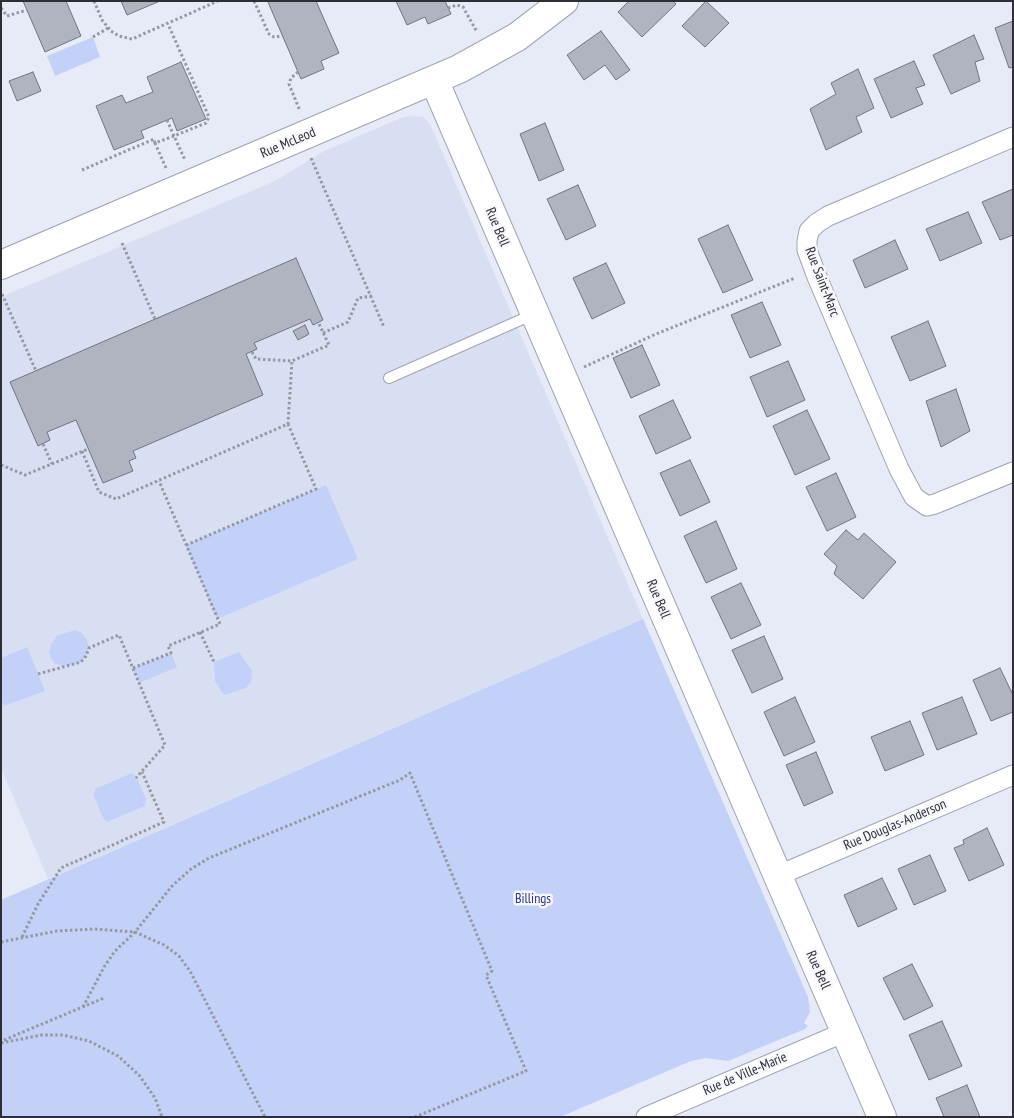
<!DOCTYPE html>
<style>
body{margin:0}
#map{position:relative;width:1014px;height:1118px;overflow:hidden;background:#e7ebf7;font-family:"PT Sans Narrow",sans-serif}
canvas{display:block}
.frame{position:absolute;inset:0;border:2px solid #2e2f34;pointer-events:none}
</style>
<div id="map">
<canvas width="1014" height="1118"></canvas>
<div class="frame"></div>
</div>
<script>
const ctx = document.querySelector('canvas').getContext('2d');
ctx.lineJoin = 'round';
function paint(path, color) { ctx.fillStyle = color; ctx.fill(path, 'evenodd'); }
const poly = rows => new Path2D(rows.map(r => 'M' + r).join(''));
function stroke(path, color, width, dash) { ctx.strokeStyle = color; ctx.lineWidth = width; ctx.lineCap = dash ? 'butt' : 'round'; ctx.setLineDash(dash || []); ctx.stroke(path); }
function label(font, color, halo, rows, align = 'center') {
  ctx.font = font + ' "PT Sans Narrow",sans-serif'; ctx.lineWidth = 5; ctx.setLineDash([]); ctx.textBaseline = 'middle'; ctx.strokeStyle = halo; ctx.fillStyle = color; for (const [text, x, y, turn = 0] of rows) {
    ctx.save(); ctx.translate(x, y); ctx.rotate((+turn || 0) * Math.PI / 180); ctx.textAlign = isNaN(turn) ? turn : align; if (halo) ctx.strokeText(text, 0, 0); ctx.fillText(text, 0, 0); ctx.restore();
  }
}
paint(poly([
 [412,116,423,117,430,124,643,619,48,879,1,768,1,297,275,181,324,151,403,117]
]), '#d9dff2');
paint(poly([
 [93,37,100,57,55,76,47,56],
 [326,485,358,559,217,619,186,545],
 [643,619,808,997,810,1012,804,1023,808,1026,805,1029,728,1061,706,1058,691,1061,560,1117,1,1117,1,900],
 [75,630,82,633,87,640,89,648,86,656,81,662,72,665,62,666,54,663,49,653,51,644,57,636],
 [27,647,45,691,4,706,1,699,1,658],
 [239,652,252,671,251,682,246,688,224,695,215,681,214,662],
 [171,653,177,667,139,683,133,668],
 [132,773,138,781,146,799,145,806,107,822,103,818,94,796,95,789]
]), '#c3d0f8');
const building = poly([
 [23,1,66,1,81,36,45,52,23,1],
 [121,1,160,1,127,15,121,1],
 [270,1,316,1,339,53,321,61,324,69,301,79,268,2,270,1],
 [396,1,445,1,451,14,428,24,425,17,407,25,396,1],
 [629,1,673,1,676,4,642,37,618,12,629,1],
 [706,1,729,23,705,47,682,26,706,1],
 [1013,21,1013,67,1009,68,995,28,1013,21],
 [601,31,630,70,616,80,605,65,584,80,567,55,601,31],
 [974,35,984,59,975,62,980,81,951,94,933,55,974,35],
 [914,61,925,85,916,88,923,104,891,118,874,79,914,61],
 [181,62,206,119,177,131,172,118,141,131,144,138,114,150,96,106,122,95,126,103,153,92,147,77,181,62],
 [858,69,874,108,856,117,862,132,826,150,810,109,836,94,831,83,858,69],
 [33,72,41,91,17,101,9,81,33,72],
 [545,123,564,170,539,181,520,134,545,123],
 [578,185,596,226,566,240,547,199,578,185],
 [1013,189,1013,235,1000,240,982,202,1013,189],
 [968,212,982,243,940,261,926,229,968,212],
 [728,225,753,280,723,293,698,239,728,225],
 [895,240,908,269,865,288,853,260,895,240],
 [296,258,323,320,313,325,310,319,254,343,257,349,246,354,263,395,133,451,136,458,129,461,133,471,103,483,76,420,47,432,50,440,38,446,10,382,296,258],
 [606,263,625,303,592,319,573,278,606,263],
 [762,302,781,345,750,358,731,315,762,302],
 [928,321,946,366,910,381,891,337,928,321],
 [305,325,309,334,298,340,293,331,305,325],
 [642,345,660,385,631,398,613,358,642,345],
 [788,361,805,400,767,417,750,377,788,361],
 [956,389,970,431,941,447,926,401,956,389],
 [673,400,691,438,656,454,639,416,673,400],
 [807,410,830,459,795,475,773,426,807,410],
 [690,460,710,502,680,516,660,473,690,460],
 [836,473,856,517,827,531,806,487,836,473],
 [716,521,737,569,706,583,684,536,716,521],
 [846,530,858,540,864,533,896,562,863,599,834,574,837,566,824,554,846,530],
 [741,583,761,625,731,639,711,597,741,583],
 [764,636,783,679,752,693,732,650,764,636],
 [1000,668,1013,695,1013,712,991,721,973,680,1000,668],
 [795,697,815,742,784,756,764,712,795,697],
 [962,697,977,734,937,750,922,713,962,697],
 [910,721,924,755,885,771,871,737,910,721],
 [816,752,833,793,804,806,786,765,816,752],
 [987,828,1004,865,969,881,954,848,964,844,963,840,987,828],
 [930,855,946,891,914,905,898,869,930,855],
 [882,878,897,909,858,927,844,895,882,878],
 [912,964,933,1006,904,1020,883,978,912,964],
 [942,1021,962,1066,929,1080,909,1035,942,1021],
 [967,1085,980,1117,944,1117,936,1098,967,1085]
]);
paint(building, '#b0b4c0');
stroke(building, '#717580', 1);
const lane = poly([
 [389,378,534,314]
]);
const street = poly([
 [1013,137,828,216,817,223,809,231,807,241,807,250,817,277,899,469,914,497,927,506,935,504,1013,472],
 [777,876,1013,775],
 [646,1117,845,1032]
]);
const secondary = poly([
 [434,80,882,1117],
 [1,265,459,69,517,37,564,1]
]);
stroke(lane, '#a1a4b0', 12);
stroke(street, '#a1a4b0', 21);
stroke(secondary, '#a1a4b0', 30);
stroke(poly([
 [94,1,102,20,111,31,119,36,132,39,218,1],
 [254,1,269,34,274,37,282,36],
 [1,8,7,16,27,10],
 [448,8,457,5,463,7,477,32],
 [93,37,108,28],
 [298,72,291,78,289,84,300,111],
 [167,120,174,136,206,123,209,117,168,24],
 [311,158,384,327],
 [166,168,155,143,174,136,185,160],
 [82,170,154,139,155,143],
 [122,243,155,319],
 [2,294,36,371],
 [323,333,348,322,358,298,372,296],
 [252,352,256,359,292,361,329,345,318,322],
 [584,367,656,334,795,278],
 [43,444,52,464],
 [82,451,99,492,116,499,288,424,292,361],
 [1,465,25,475,88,449],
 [186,545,316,489,288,424],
 [200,632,214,662],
 [133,668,171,653,168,646,220,624,159,481],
 [38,674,81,662,86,656,89,648,119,635,165,745,136,778],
 [22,937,38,904,61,868,164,822,142,772],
 [1,942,57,931,94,929,135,932,164,945,179,956,190,971,265,1117],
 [83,1007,104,967,115,951,135,932,172,886,191,869,209,858,400,780,410,773,492,971,486,975,526,1071,415,1117],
 [4,1040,104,998],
 [1,1043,42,1035,63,1035,89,1041,118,1056,139,1075,155,1098,162,1117]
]), '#9699a2', 3, [2.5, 2.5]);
stroke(lane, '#fff', 10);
stroke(street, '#fff', 19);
stroke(secondary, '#fff', 28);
label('14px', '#2e2f34', '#f7f8fd', [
 ["Rue McLeod",288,143,-23],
 ["Rue Bell",497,227,67],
 ["Rue Saint-Marc",822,282,69],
 ["Rue Bell",658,599,67],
 ["Rue Douglas-Anderson",895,825,-23],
 ["Rue Bell",818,970,66],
 ["Rue de Ville-Marie",745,1074,-23]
]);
label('14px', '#2b368e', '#f7f8fd', [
 ["Billings",533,899]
]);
</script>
